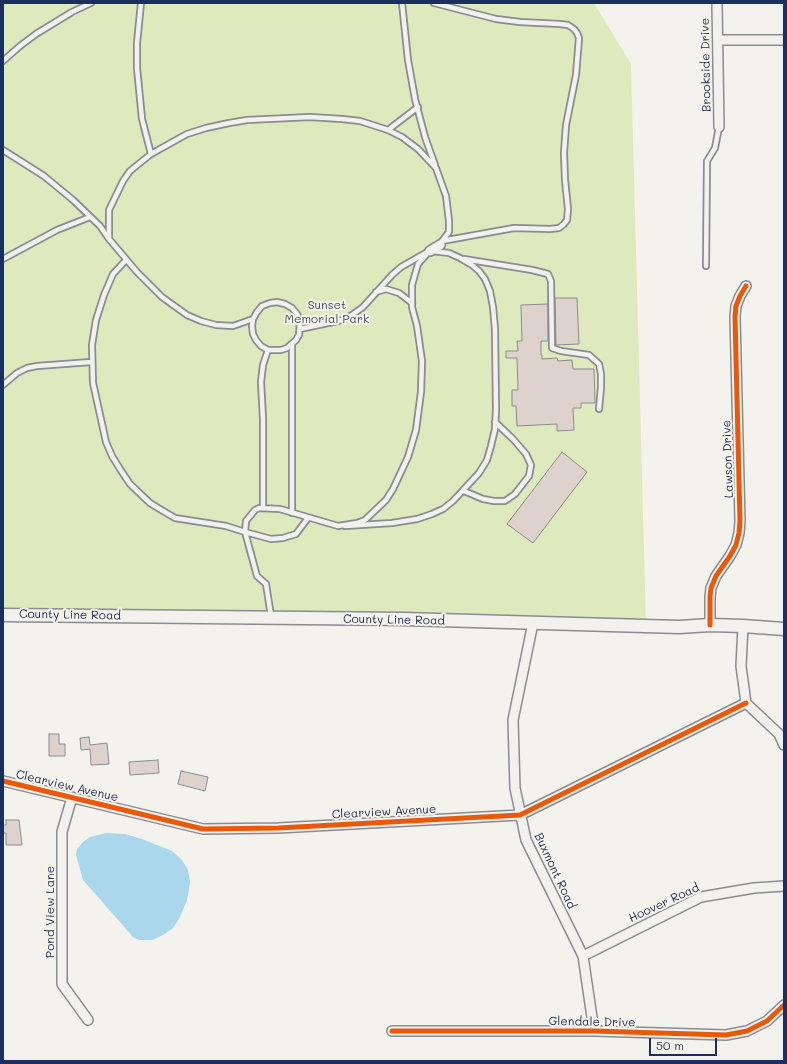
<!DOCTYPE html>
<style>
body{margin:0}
#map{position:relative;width:787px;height:1064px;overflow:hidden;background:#f4f2ec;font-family:Mali,sans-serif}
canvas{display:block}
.frame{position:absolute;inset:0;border:4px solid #1b2f5e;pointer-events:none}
.scale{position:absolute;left:649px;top:1038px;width:68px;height:18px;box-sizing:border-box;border:2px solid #1b2f5e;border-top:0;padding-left:5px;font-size:12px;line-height:14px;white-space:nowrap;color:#1b2f5e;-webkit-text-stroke:3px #f7f3e8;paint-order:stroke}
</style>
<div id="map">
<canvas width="787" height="1064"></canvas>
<div class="frame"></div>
<div class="scale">50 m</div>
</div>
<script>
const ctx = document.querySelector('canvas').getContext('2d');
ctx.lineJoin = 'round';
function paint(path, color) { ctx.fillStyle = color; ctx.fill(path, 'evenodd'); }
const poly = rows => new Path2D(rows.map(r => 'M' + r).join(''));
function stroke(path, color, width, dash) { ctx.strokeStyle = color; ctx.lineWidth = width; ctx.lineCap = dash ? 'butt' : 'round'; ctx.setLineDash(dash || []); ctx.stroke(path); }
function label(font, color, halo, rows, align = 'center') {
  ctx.font = font + ' Mali,sans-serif'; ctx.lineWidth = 4; ctx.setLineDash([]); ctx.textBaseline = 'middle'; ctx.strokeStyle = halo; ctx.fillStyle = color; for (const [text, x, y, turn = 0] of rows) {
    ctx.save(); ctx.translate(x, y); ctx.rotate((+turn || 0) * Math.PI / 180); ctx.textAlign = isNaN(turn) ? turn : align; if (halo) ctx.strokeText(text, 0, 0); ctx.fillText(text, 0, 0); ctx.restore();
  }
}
paint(poly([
 [3,3,594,3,631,64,646,626,3,616]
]), '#dee9bd');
paint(poly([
 [106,833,125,834,142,839,172,851,182,860,188,870,190,882,187,900,179,919,173,928,163,935,152,940,139,940,133,937,83,880,76,855,77,849,83,842,90,837]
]), '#aad7eb');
const building = poly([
 [555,298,577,298,579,344,556,345,555,298],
 [548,304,548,341,541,341,541,355,542,355,542,359,557,358,558,361,572,360,573,369,594,369,595,403,581,403,581,408,573,408,574,430,557,431,557,424,517,426,516,406,512,406,512,390,518,390,517,358,506,358,506,351,518,351,517,341,522,341,521,305,548,304],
 [562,452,587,472,533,543,507,524,562,452],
 [49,734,59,734,59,744,65,744,65,756,49,756,49,734],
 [89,737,90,745,107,743,109,764,91,765,90,749,81,750,80,738,89,737],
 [158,760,159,773,130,775,129,762,158,760],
 [181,771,208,777,205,791,178,784,181,771],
 [6,820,19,820,22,845,6,845,6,833,3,833,3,825,6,825,6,820]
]);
paint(building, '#ded3cc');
stroke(building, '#898c92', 1);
const service = poly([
 [141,3,137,43,137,68,142,119,151,154],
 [402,3,408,60,415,99,425,137,435,165],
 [434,3,496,19,520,22,560,24,568,25,574,29,577,33,579,38,576,75,566,125,564,153,565,180,568,209,567,220,564,224,559,228,550,229,514,228,442,241],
 [3,61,20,46,36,34,72,12,91,3],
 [388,130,418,107],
 [3,150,44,176,73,200,100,226,109,239],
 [3,259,57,230,90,217],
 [464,259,532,270,548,274,551,281,552,348,561,351,589,355,599,364,601,374,601,387,599,409],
 [126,260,113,274,104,295,96,320,92,345,93,383,106,442,112,456,120,469,130,484,150,503,158,508,175,518,226,526,245,532,257,576,266,584,271,616],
 [706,266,707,161,715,148,719,127],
 [376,292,386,289,399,293,412,303],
 [253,319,252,326,253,334,256,340,261,346,268,350,281,350,287,348,296,340,299,335,300,321,297,314,292,308,285,304,277,302,270,303,262,306,257,312,253,319,233,326,216,325,201,321,187,315,162,297,137,272,109,239,109,210,123,181,130,171,151,154,187,134,206,128,229,123,247,120,310,117,342,119,360,121,388,130,402,137,418,149,436,168,446,196,449,221,449,232,439,245],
 [300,329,342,320,352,315,363,307,392,275,401,267,431,250],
 [3,385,17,373,27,368,37,366,91,362],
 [464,491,483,499,494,501,505,501,515,494,529,476,531,465,526,454,513,439,495,422],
 [263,508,263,419,261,382,263,365,268,350],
 [292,513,292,345],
 [308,518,296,534,283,538,271,539,245,532,246,521,255,510,259,508,280,509,338,526,357,523,365,520,386,500,393,489,408,457,416,430,421,392,422,361,417,326,412,307,412,285,418,264,426,255],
 [345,526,392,523,417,519,432,514,443,509,453,501,479,473,487,460,491,446,495,429,496,410,495,329,493,307,490,291,485,279,479,271,472,265,460,258,449,253,432,251]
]);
const minor = poly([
 [717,3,719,127],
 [718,40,784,40],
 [430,251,440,245],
 [533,623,513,720,515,788,526,840,583,956,594,1031],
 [710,625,710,597,711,588,716,576,730,556,736,545,739,533,740,521,735,317,736,306,740,296,746,286],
 [743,626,741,666,746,703,779,734,784,745],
 [3,781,203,829,278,828,520,815,746,703],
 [72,797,62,832,62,984,88,1020],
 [583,956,701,897,754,888,784,886],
 [392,1031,594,1031,726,1035,747,1031,767,1021,784,1005]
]);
const secondary = poly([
 [3,615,404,619,679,627,710,625,743,626,784,629]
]);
stroke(service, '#898c92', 8);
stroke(minor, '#898c92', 12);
stroke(secondary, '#898c92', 15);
stroke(service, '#f2f1ed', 4.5);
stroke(minor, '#f2f1ed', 9);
stroke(secondary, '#f2f1ed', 12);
stroke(poly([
 [710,625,710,597,711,588,716,576,730,556,736,545,739,533,740,521,735,317,736,306,740,296,746,286],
 [3,781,203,829,278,828,520,815,746,703],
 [392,1031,594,1031,726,1035,747,1031,767,1021,784,1005]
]), '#e8590c', 5);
label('12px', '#1b2f5e', '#f7f3e8', [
 ["Brookside Drive",706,65,-91],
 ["Lawson Drive",728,459,-92],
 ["County Line Road",70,615,1],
 ["County Line Road",394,620,1],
 ["Clearview Avenue",67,786,13],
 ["Clearview Avenue",384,812,-3],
 ["Buxmont Road",555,871,65],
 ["Hoover Road",664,903,-25],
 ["Pond View Lane",50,912,-90],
 ["Glendale Drive",592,1022,1]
]);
label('12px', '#3e5369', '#f7f3e8', [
 ["Sunset",327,305],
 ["Memorial Park",327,319]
]);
</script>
